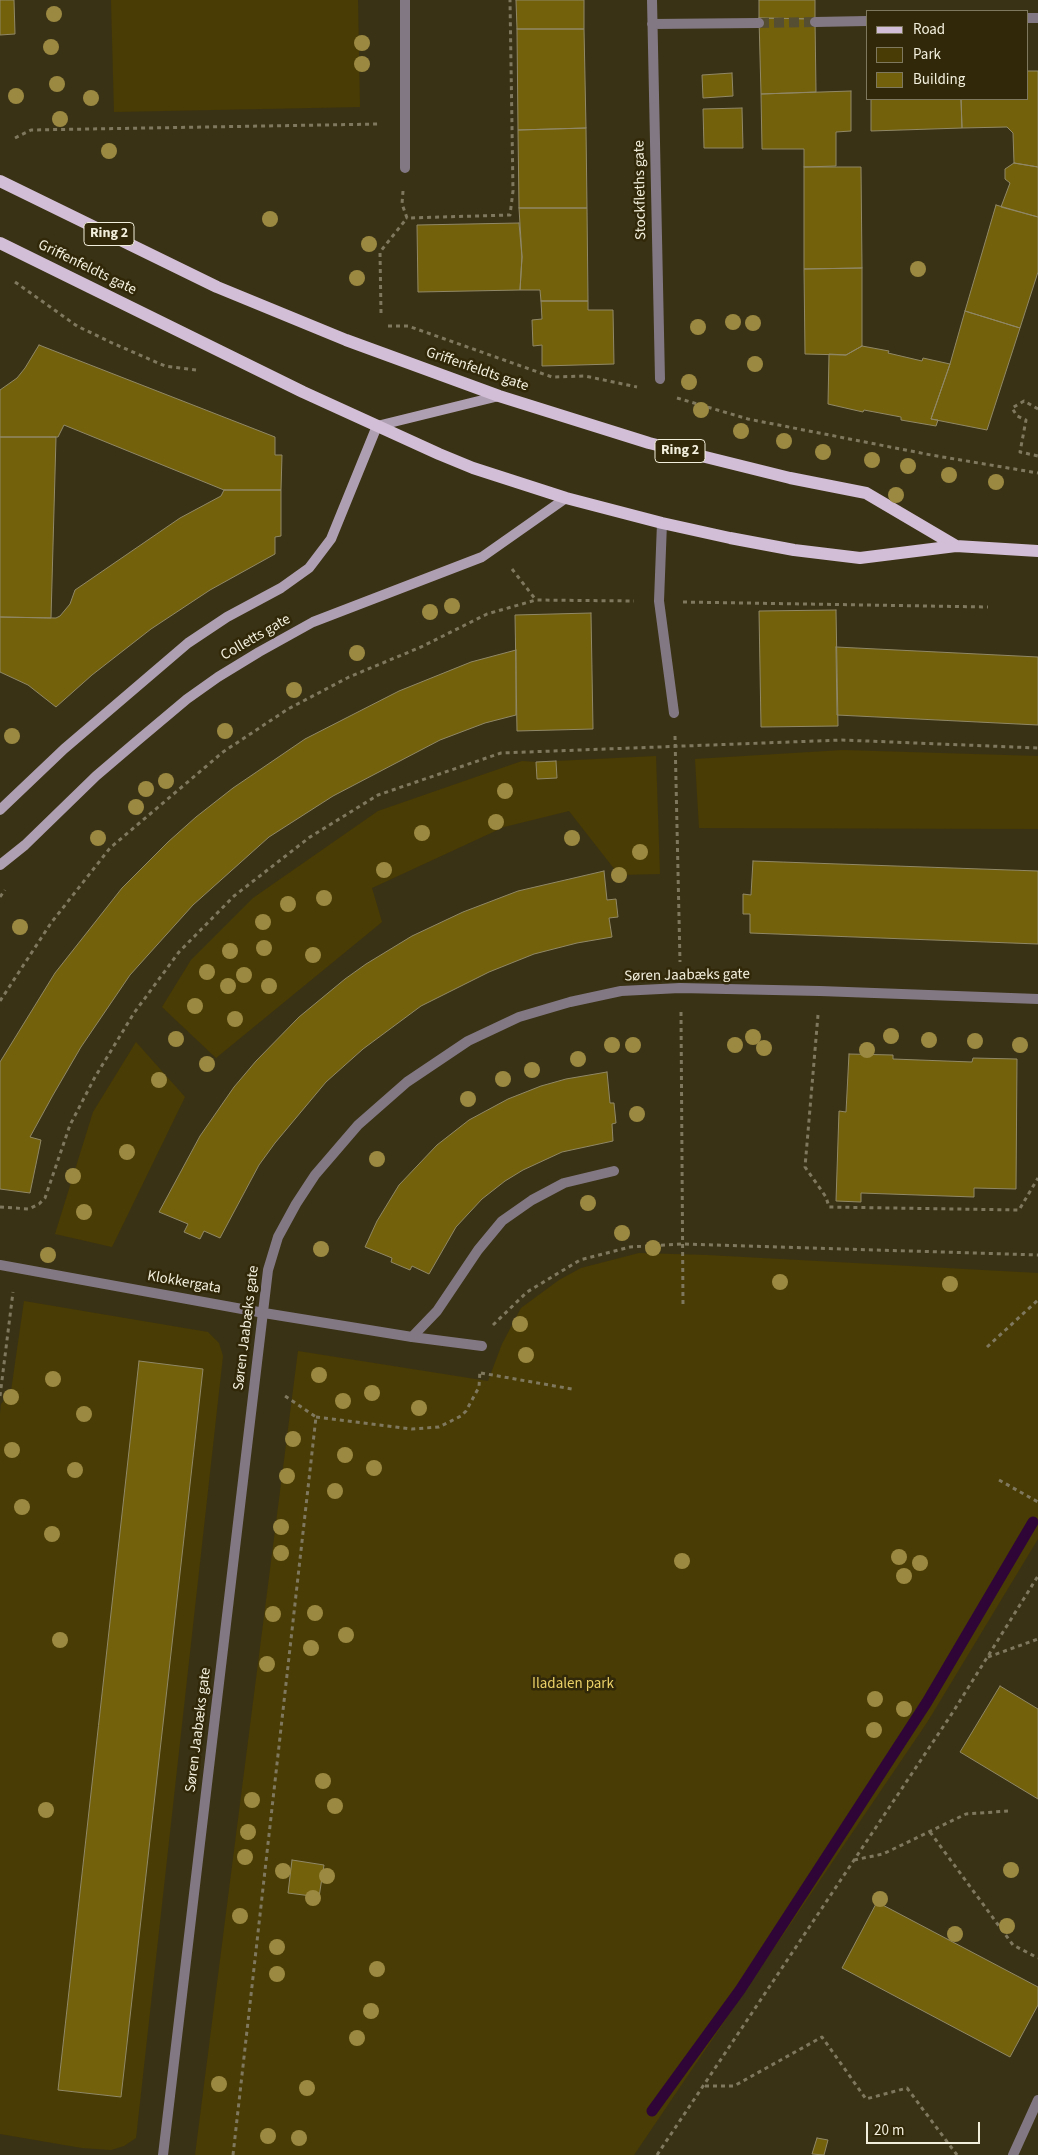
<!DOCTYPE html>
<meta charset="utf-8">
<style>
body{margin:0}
#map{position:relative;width:1038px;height:2155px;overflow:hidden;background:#3a3214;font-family:"Source Sans 3",sans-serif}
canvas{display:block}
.legend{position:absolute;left:866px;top:10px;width:162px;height:90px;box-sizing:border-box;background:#302809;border:1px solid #7e785e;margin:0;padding:6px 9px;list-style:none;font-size:15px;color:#f3efdd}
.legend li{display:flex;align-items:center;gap:10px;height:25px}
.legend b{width:25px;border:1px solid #7e785e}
.scale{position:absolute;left:866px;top:2122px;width:114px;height:22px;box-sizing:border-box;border:2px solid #f3efdd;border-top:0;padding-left:6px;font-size:15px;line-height:18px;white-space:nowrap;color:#f3efdd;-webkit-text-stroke:4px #302809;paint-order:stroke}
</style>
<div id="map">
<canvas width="1038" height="2155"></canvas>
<ul class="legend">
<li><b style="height:6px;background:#d2bed6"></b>Road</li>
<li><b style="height:14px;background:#493c04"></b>Park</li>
<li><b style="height:14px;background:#73610c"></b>Building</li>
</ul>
<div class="scale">20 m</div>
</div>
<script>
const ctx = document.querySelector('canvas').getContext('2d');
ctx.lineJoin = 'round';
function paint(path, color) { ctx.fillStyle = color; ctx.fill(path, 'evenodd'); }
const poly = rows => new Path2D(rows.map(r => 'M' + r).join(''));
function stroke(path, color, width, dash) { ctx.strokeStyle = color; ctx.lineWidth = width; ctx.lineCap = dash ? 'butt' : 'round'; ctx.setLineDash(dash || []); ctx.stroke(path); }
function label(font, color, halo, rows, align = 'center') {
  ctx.font = font + ' "Source Sans 3",sans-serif'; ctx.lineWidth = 5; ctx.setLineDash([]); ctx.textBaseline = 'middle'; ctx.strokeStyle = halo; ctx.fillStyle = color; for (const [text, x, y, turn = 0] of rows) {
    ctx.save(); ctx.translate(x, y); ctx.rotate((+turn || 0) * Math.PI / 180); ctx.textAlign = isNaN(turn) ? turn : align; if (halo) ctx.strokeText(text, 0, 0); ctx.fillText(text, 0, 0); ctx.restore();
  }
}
paint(poly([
 [111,0,358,0,360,107,114,112],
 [843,750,1038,756,1038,829,699,828,695,759],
 [656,756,660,874,619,875,569,811,504,827,372,888,382,922,216,1058,162,1007,191,960,253,898,378,811,522,761,536,762,537,779,557,778,556,761],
 [136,1042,185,1097,112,1247,55,1234,93,1112],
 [639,1253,707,1255,1038,1273,1038,1539,928,1721,634,2155,195,2155,298,1351,488,1381,502,1344,521,1308,559,1280,581,1268],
 [24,1301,208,1332,219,1343,223,1356,136,2138,124,2146,111,2150,82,2148,0,2134,0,1414,1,1404,11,1391]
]), '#493c04');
stroke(poly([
 [652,2111,740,1990,927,1702,1033,1522]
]), '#2f0537', 11);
const building = poly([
 [0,0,14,0,15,34,0,35,0,0],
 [516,0,584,0,584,29,517,29,516,0],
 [759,0,815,0,815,19,759,18,759,0],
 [759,18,815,19,816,92,761,94,759,18],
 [517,29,584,29,586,128,518,130,517,29],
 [1027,71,1038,71,1038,167,1014,163,1013,133,1007,127,962,128,961,99,1027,99,1027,71],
 [732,73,733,96,703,98,702,75,732,73],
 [851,91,851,131,836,132,836,166,804,167,804,149,762,149,761,94,851,91],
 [871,99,961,99,962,128,871,131,871,99],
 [742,108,743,148,704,148,703,109,742,108],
 [586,128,587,208,519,208,518,130,586,128],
 [1014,163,1038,167,1038,217,1001,207,1010,183,1005,179,1005,169,1014,163],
 [804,167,861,167,862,268,804,269,804,167],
 [996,205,1038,217,1038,272,1020,328,965,311,996,205],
 [519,208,587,208,588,301,541,301,540,290,520,290,522,257,519,208],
 [519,223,522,257,520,290,418,292,417,225,519,223],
 [862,268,862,346,846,355,805,354,804,269,862,268],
 [541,301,588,301,588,310,613,310,614,364,542,366,542,345,533,346,532,320,542,319,541,301],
 [965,311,1020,328,987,430,931,419,950,364,965,311],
 [39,345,275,437,275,455,282,455,281,490,224,490,64,425,58,437,0,437,0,390,17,378,25,368,39,345],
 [862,346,889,351,888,353,922,361,923,358,950,364,931,419,938,420,936,426,901,420,901,417,864,410,863,412,828,404,829,354,846,355,862,346],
 [0,437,56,437,51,618,0,617,0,437],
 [224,490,281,490,281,536,275,537,275,554,210,590,151,629,92,675,56,707,28,685,0,672,0,617,56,618,60,616,70,604,75,590,180,518,221,496,224,490],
 [836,610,838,726,761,727,759,611,836,610],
 [591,613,593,729,517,731,515,615,591,613],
 [836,647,1038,657,1038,725,837,715,836,647],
 [516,650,516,715,485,723,440,740,333,796,269,837,193,905,130,975,81,1047,53,1095,30,1137,41,1140,30,1193,0,1189,0,1062,55,973,122,888,168,842,196,817,233,788,305,739,399,691,471,662,516,650],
 [556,761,557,778,537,779,536,762,556,761],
 [753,861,1038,871,1038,944,750,933,750,914,743,914,743,894,751,895,753,861],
 [604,871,607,900,616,899,618,917,609,918,612,937,577,943,534,954,489,972,421,1006,363,1049,326,1082,275,1143,259,1165,220,1238,204,1231,200,1239,184,1232,188,1224,159,1212,200,1136,234,1087,256,1061,299,1017,345,979,366,964,412,936,463,912,518,891,604,871],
 [849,1054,893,1055,893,1059,972,1062,973,1058,1017,1059,1016,1189,974,1188,974,1197,861,1193,861,1202,836,1201,839,1111,846,1112,849,1054],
 [607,1072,610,1103,614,1103,616,1123,612,1124,613,1141,562,1152,523,1170,505,1181,482,1199,456,1227,429,1274,412,1266,410,1270,391,1262,392,1258,365,1247,377,1221,399,1185,437,1145,469,1120,508,1099,541,1086,566,1079,607,1072],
 [139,1361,203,1369,121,2097,58,2090,139,1361],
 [1000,1686,1038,1709,1038,1799,960,1752,1000,1686],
 [292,1860,324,1865,319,1897,288,1893,292,1860],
 [877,1902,1038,1987,1038,2005,1010,2057,842,1968,877,1902],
 [817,2138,828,2140,824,2155,812,2154,817,2138]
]);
paint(building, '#73610c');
stroke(building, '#908867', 1);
stroke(poly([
 [759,23,815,22]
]), '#564e32', 10, [10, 5]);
stroke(poly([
 [15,138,31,130,380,124],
 [403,191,402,204,407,218,510,215,513,191,510,0],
 [15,282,77,326,110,342,165,366,196,370],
 [381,313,380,252,407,218],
 [388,326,408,326,552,377,585,376,637,387],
 [677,398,748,419,931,455,1038,473],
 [1038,409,1024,401,1012,408,1017,416,1026,420,1020,452,1038,456],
 [512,569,536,600],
 [683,602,988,607],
 [675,736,680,962],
 [0,897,5,890],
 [0,1001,51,923,110,848,223,752,288,709,349,677,421,647,487,614,536,600,634,601],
 [681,1012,683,1305],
 [818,1015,805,1167,826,1197,829,1207,1019,1210,1038,1178],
 [0,1207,29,1209,39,1204,45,1198,70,1125,95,1077,134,1013,179,952,234,896,310,837,378,795,501,753,842,740,1038,748],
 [493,1325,527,1292,580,1260,630,1247,683,1244,1038,1255],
 [987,1347,1038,1300],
 [481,1373,572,1389],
 [0,1396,13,1292],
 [316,1417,412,1429,439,1427,461,1416,466,1411,479,1387,480,1370],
 [999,1480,1038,1502],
 [988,1657,1038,1639],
 [930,1832,1013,1945,1038,1958],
 [854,1860,883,1854,966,1814,1008,1811],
 [705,2086,734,2086,822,2037,866,2099,907,2088,957,2155],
 [233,2155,316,1417,285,1396],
 [657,2155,953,1712,1038,1576]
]), '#7f785f', 3, [4, 4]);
stroke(poly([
 [405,168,405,0],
 [662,523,659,601,674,713],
 [412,1337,437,1311,478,1250,502,1221,532,1200,564,1183,614,1171]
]), '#827884', 10);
stroke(poly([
 [652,0,660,379],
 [1027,18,1038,18],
 [815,22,867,21],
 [652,24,759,23],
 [0,1265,264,1313,412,1337,482,1346],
 [163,2155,268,1270,278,1237,296,1204,315,1175,358,1125,407,1082,468,1041,519,1017,570,1002,621,991,680,988,820,991,1038,999],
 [1013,2155,1038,2100]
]), '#827884', 10);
stroke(poly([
 [0,810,64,749,188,643,227,617,281,588,309,568,331,539,377,426,499,396],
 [0,865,25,845,96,776,137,741,187,699,218,677,259,652,313,622,482,557,566,498]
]), '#af9fb2', 10);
stroke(poly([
 [0,181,217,287,346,340,499,396,649,443,790,478,866,493,956,546],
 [0,243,303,392,439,454,473,468,566,498,662,523,730,538,794,550,860,558,956,546,1038,551]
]), '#d2bed6', 12);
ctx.fillStyle = '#9b8942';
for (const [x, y] of [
 [54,14],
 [362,43],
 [51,47],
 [362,64],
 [57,84],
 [16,96],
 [91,98],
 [60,119],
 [109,151],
 [270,219],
 [369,244],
 [918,269],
 [357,278],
 [733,322],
 [753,323],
 [698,327],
 [755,364],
 [689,382],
 [701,410],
 [741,431],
 [784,441],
 [823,452],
 [872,460],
 [908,466],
 [949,475],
 [996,482],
 [896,495],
 [452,606],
 [430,612],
 [357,653],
 [294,690],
 [225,731],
 [12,736],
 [166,781],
 [146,789],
 [505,791],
 [136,807],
 [496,822],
 [422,833],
 [98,838],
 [572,838],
 [640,852],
 [384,870],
 [619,875],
 [324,898],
 [288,904],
 [263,922],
 [20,927],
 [264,948],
 [230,951],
 [313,955],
 [207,972],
 [244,975],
 [228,986],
 [269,986],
 [195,1006],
 [235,1019],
 [891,1036],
 [753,1037],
 [176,1039],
 [929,1040],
 [975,1041],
 [612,1045],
 [633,1045],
 [735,1045],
 [1020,1045],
 [764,1048],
 [867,1050],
 [578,1059],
 [207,1064],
 [532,1070],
 [503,1079],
 [159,1080],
 [468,1099],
 [637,1114],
 [127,1152],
 [377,1159],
 [73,1176],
 [588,1203],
 [84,1212],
 [622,1233],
 [653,1248],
 [321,1249],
 [48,1255],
 [780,1282],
 [950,1284],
 [520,1324],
 [526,1355],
 [319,1375],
 [53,1379],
 [372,1393],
 [11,1397],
 [343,1401],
 [419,1408],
 [84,1414],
 [293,1439],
 [12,1450],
 [345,1455],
 [374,1468],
 [75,1470],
 [287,1476],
 [335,1491],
 [22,1507],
 [281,1527],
 [52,1534],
 [281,1553],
 [899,1557],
 [682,1561],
 [920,1563],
 [904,1576],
 [315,1613],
 [273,1614],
 [346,1635],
 [60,1640],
 [311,1648],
 [267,1664],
 [875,1699],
 [904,1709],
 [874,1730],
 [323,1781],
 [252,1800],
 [335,1806],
 [46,1810],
 [248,1832],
 [245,1857],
 [1011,1870],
 [283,1871],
 [327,1876],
 [313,1898],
 [880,1899],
 [240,1916],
 [1007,1926],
 [955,1934],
 [277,1947],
 [377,1969],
 [277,1974],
 [371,2011],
 [357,2038],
 [219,2084],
 [307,2088],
 [268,2136],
 [299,2138]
]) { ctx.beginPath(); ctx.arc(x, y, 8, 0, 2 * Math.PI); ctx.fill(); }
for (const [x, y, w] of [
 [109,234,50],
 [680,451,50]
]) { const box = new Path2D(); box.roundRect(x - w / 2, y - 11.5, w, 23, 4); ctx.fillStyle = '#302809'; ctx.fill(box); stroke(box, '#f3efdd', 1); }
label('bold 14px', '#f3efdd', null, [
 ["Ring 2",109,234],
 ["Ring 2",680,451]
]);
label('15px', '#f3efdd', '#302809', [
 ["Stockfleths gate",641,190,-91],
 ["Griffenfeldts gate",87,268,26],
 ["Griffenfeldts gate",477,370,19],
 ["Colletts gate",256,638,-30],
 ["Søren Jaabæks gate",687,976,-1],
 ["Klokkergata",184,1283,10],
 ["Søren Jaabæks gate",247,1328,-83],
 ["Søren Jaabæks gate",199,1730,-83]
]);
label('15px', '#ebd068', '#302809', [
 ["Iladalen park",573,1685]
]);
</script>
